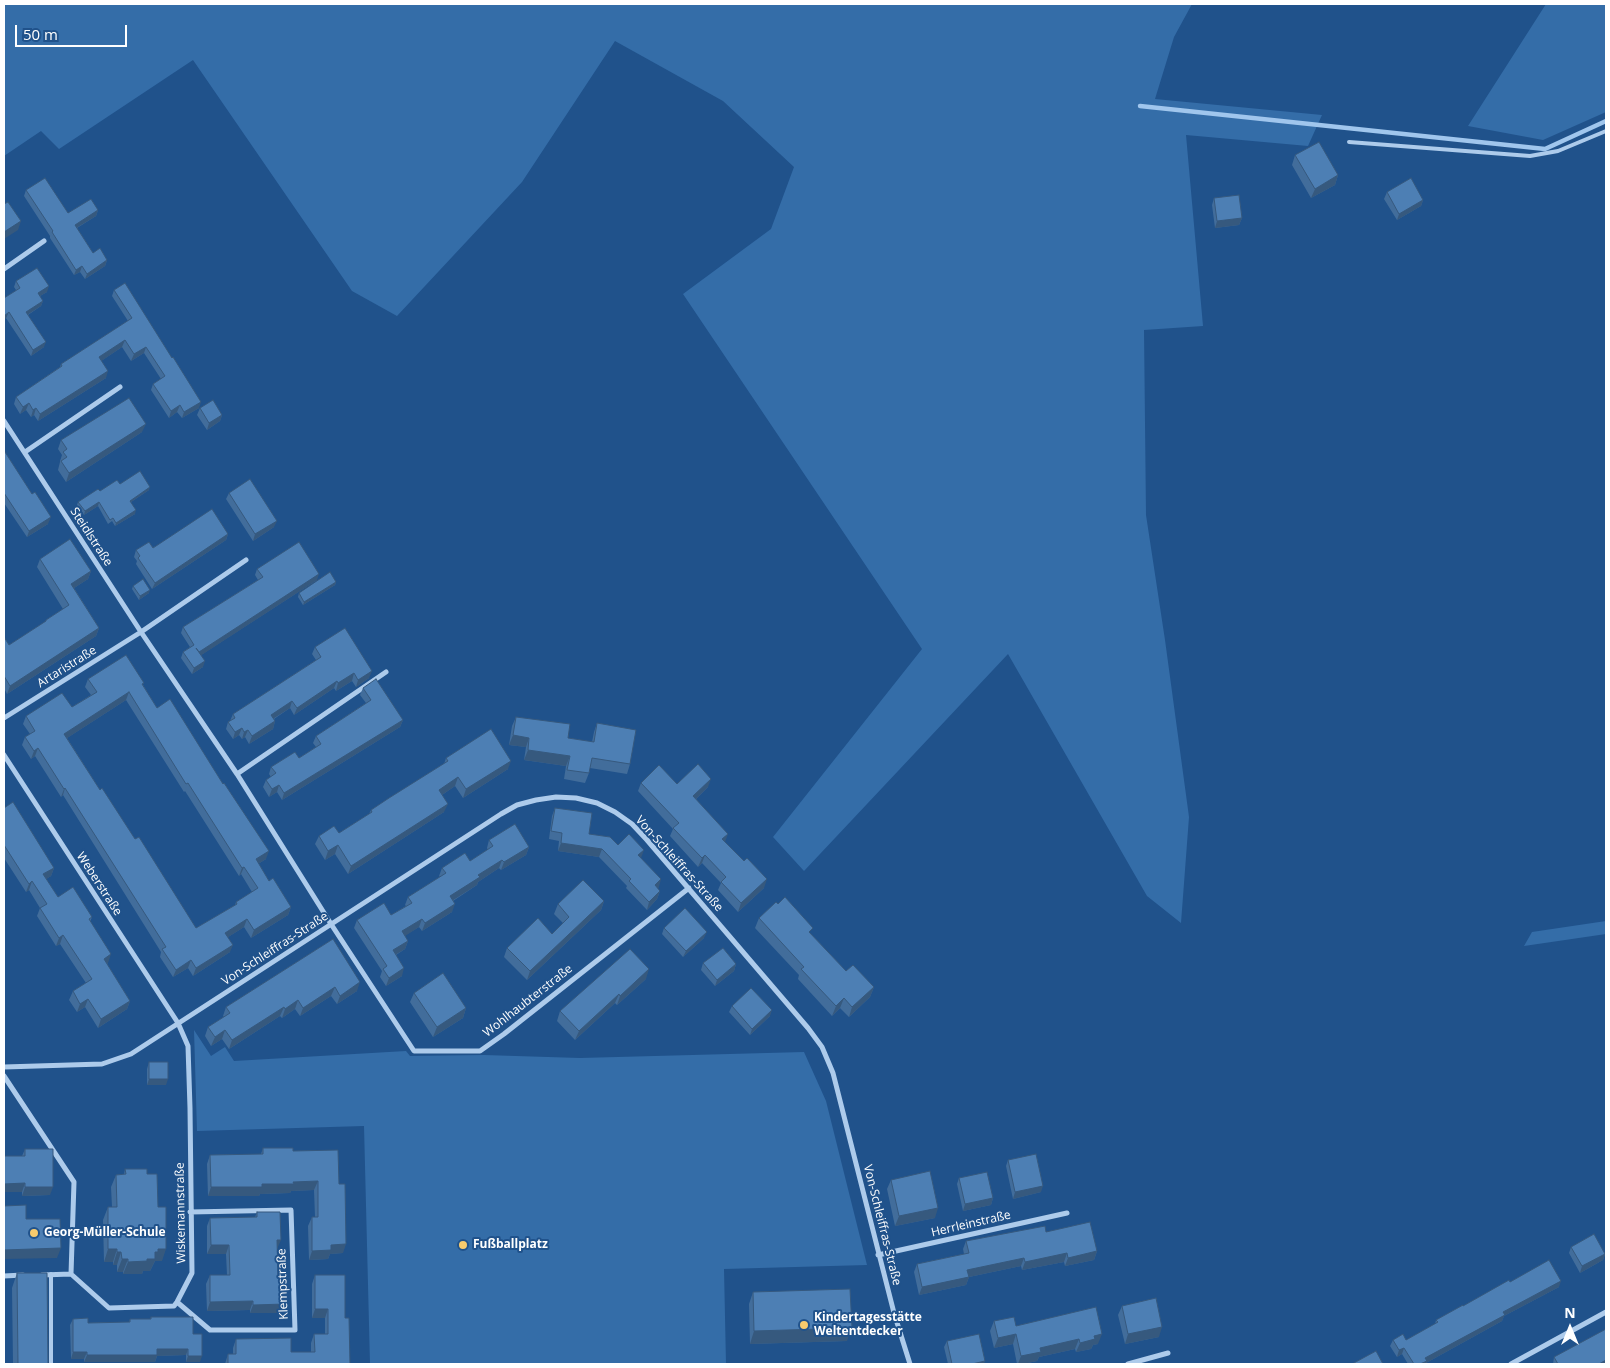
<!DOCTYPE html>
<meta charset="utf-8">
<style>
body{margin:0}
#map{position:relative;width:1610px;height:1368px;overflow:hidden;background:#20528b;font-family:"Open Sans",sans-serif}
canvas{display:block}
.frame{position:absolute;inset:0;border:5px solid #fff;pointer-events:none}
.north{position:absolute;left:1545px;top:1303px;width:50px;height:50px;-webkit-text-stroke:4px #20528b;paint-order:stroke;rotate:0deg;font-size:14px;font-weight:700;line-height:20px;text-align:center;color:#fff}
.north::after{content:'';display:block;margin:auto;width:18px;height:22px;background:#fff;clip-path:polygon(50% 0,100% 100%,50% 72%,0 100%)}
.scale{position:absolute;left:15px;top:25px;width:112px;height:22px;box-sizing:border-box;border:2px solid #fff;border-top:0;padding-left:6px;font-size:15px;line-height:18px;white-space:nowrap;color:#fff;-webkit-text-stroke:4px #20528b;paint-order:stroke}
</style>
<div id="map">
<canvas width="1610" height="1368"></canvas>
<div class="frame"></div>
<div class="north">N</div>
<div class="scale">50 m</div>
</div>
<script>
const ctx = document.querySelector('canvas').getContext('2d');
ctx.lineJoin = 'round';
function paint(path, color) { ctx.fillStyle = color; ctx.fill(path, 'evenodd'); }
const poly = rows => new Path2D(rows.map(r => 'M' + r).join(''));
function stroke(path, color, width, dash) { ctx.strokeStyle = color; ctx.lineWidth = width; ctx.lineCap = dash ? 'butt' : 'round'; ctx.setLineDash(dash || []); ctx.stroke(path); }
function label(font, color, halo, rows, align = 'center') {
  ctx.font = font + ' "Open Sans",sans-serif'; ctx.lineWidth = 4; ctx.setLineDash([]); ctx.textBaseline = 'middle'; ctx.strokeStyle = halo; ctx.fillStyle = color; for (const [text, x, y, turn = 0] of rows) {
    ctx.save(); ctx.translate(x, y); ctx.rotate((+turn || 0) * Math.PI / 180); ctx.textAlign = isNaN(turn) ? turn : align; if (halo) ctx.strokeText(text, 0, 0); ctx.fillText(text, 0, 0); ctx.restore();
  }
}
paint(poly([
 [4,4,1192,4,1174,37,1155,99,1322,115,1308,146,1186,135,1203,326,1144,330,1146,515,1165,640,1189,817,1181,923,1147,896,1008,654,804,871,773,837,922,649,683,294,771,229,794,167,723,101,615,41,522,182,397,316,352,291,193,60,59,149,41,131,4,156],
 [1546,4,1606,4,1606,112,1543,140,1468,126],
 [1606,921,1606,934,1524,946,1532,932],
 [194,1030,211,1056,225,1047,234,1061,406,1051,410,1056,484,1055,580,1058,804,1052,826,1101,867,1265,724,1269,726,1364,370,1364,364,1126,197,1131]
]), '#346da8');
stroke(poly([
 [1140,106,1545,149,1606,121]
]), '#a0c6ed', 4.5);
stroke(poly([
 [1349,142,1530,156,1558,151,1606,131],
 [51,1274,51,1364]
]), '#adcbeb', 4);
stroke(poly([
 [4,269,44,241],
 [4,421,141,632,237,774,331,924,414,1051,480,1051,504,1034,689,888],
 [25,452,120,387],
 [4,718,141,632,246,560],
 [4,755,178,1023,188,1046,190,1108,192,1273,177,1302,174,1306,109,1308,71,1274,74,1182,4,1076],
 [237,774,386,672],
 [4,1067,102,1064,131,1054,501,814,517,805,536,800,556,797,576,798,597,803,615,812,632,824,647,840,808,1028,822,1047,833,1073,894,1313,910,1364],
 [878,1255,1067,1213],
 [42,1275,71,1274],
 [4,1276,23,1275],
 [177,1302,210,1330,295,1330,291,1210,190,1212],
 [1128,1364,1168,1353],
 [1511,1364,1606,1312]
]), '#adcbeb', 5);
paint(poly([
 [1295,155,1338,175,1335,185,1311,198,1292,165],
 [26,190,68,213,98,210,96,216,77,228,93,253,107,260,105,266,85,279,80,272,74,275,50,238,50,236,24,196],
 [1387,192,1423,200,1421,206,1397,220,1384,199],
 [1214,198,1242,218,1239,225,1215,228,1212,205],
 [16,281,47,292,40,296,43,301,41,306,28,315,44,347,31,356,6,318,16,290,14,287],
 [114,290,199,408,182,418,177,412,169,418,151,390,153,384,161,379,144,353,131,361,122,347,101,361,106,378,38,421,34,415,31,417,26,410,20,414,14,404,16,397,60,367,61,364,128,321,112,296],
 [200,408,222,415,220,421,207,430,197,415],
 [142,432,66,482,58,470,60,462,60,461,62,455,58,449,61,440],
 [4,453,32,494,48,524,27,537,4,503],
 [120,484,149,490,131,502,135,514,115,526,112,521,108,524,98,506,84,515,77,505,78,502,100,491],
 [229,493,274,527,253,541,226,499],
 [228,534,226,540,152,589,136,564,137,561,134,557,136,550],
 [40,559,91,571,88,579,74,588,99,628,96,636,7,694,4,688,4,637,9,645,45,622,46,620,63,609,37,567],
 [257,569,317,580,201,655,203,667,192,674,181,658,183,652,190,647,181,633,183,627,258,580,255,575],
 [336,582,335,585,303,605,298,597,299,593],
 [133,586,149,593,139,600,132,589],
 [315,647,369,678,356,687,352,681,336,691,334,688,294,715,290,708,274,719,275,721,273,729,249,744,245,737,242,739,239,735,233,739,226,729,228,722,230,721,233,714,316,660,312,654],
 [88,679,143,685,157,708,266,859,258,864,269,881,291,907,288,915,251,938,244,927,228,937,230,952,193,976,188,968,173,977,160,957,161,952,63,795,61,797,35,756,31,759,22,745,25,737,30,734,23,724,26,716,72,707,91,695,85,687],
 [126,700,184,792,185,791,239,876,241,874,252,892,236,902,235,905,196,928,135,839,100,790,67,738],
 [363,688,403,720,400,727,282,800,277,792,269,797,263,787,266,780,271,777,269,774,271,767,299,758,316,747,313,743,316,736,366,703,360,695],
 [516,717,568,738,592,742,594,732,597,723,630,764,627,774,590,768,589,773,585,783,564,779,566,766,524,760,526,747,509,745,512,726],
 [446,758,508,769,463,798,455,786,442,795,444,812,348,874,335,854,325,860,315,844,319,836,339,833,369,814,371,810,444,764],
 [641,783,677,784,708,787,696,799,725,842,764,888,738,912,718,890,721,883,702,863,698,867,670,836,673,829,638,791],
 [4,808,54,868,51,876,46,879,58,897,92,917,90,922,108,963,107,964,130,1001,127,1009,98,1028,85,1007,77,1012,69,1000,73,991,86,983,60,944,56,946,37,916,40,908,29,890,26,892,4,858],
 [555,808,589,834,618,845,641,858,659,887,657,888,660,891,657,899,647,910,626,888,627,886,599,857,558,851,559,841,549,839,552,816],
 [489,840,529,847,526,855,501,870,499,868,478,882,477,885,453,901,452,912,422,931,419,927,404,936,408,941,405,949,396,955,402,976,386,986,380,977,382,971,354,928,357,920,391,915,406,906,405,905,408,897,440,877,439,876,442,868,470,861,488,850,487,848],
 [604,901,601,910,527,980,504,957,507,948,552,934,563,923,554,914,558,904],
 [759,918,811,934,846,971,874,987,870,997,849,1017,840,1008,832,1016,798,979,799,975,755,928],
 [664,928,704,938,683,957,662,934],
 [333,939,357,991,337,1004,331,996,300,1016,295,1009,282,1018,280,1016,229,1049,222,1039,211,1046,205,1036,208,1027,224,1017,223,1016,226,1007],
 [703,963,736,964,734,971,715,986,701,970],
 [646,979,617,1005,615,1003,575,1040,557,1021,560,1011],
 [414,993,466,1008,463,1018,433,1037,410,1002],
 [732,1006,770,1016,750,1035,729,1012],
 [149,1062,166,1085,147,1085,147,1069],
 [263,1148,293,1151,339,1184,343,1253,330,1254,328,1259,309,1260,308,1226,312,1217,315,1217,314,1190,291,1191,290,1193,260,1194,259,1196,208,1196,207,1164,210,1155,261,1154],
 [25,1149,50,1195,22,1196,22,1156],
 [1008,1160,1041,1192,1013,1199,1006,1166],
 [125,1169,147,1174,158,1207,162,1261,155,1261,150,1271,143,1271,142,1274,123,1274,123,1272,117,1272,117,1265,113,1265,113,1262,104,1262,103,1220,108,1207,112,1207,111,1187,116,1175,124,1174],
 [959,1178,993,1198,991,1205,963,1211,957,1184],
 [891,1180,935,1218,895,1226,887,1189],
 [257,1212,277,1249,278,1278,281,1313,250,1313,250,1310,207,1311,206,1284,210,1275,227,1275,226,1254,207,1254,207,1226,210,1218,255,1217],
 [1046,1232,1097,1251,1094,1260,1065,1266,1064,1262,1022,1270,1021,1266,969,1277,966,1285,919,1295,914,1272,917,1264,964,1254,963,1249,966,1241],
 [1571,1247,1605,1254,1603,1260,1580,1273,1569,1253],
 [17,1273,48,1364,13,1364,12,1288],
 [315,1275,345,1318,350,1364,225,1364,228,1354,233,1354,233,1348,236,1339,291,1352,311,1352,311,1343,314,1334,325,1334,325,1318,312,1318,312,1284],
 [1510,1282,1559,1287,1504,1316,1502,1321,1426,1363,1425,1364,1408,1364,1402,1354,1397,1357,1390,1346,1393,1340,1406,1340,1435,1324,1436,1320],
 [753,1292,847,1341,750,1344,749,1304],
 [1122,1306,1159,1337,1125,1344,1118,1315],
 [151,1317,193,1334,200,1362,186,1362,186,1355,157,1356,155,1362,84,1362,84,1359,71,1359,70,1325,73,1319,88,1323,129,1322,130,1319,150,1319],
 [994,1321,1016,1326,1098,1344,1093,1345,1091,1349,1076,1352,1075,1349,1039,1357,1037,1361,1023,1364,1017,1364,1013,1344,994,1348,990,1331],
 [947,1341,984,1364,948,1364,944,1347],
 [1554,1357,1606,1364,1553,1364]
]), '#426d9b');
paint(poly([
 [1338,175,1335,185,1311,198,1315,189],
 [1423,200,1421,206,1397,220,1399,214],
 [98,210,96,216,73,230,75,225],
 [1242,218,1239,225,1215,228,1217,221],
 [21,221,18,230,4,239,4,232],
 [107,260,105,266,85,279,87,274],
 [82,266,80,272,74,275,76,270],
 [49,286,47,292,35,299,38,293],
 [43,301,41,306,24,317,26,312],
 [9,312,6,318,4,320,4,316],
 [125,340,122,347,97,364,99,357],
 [46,342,44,347,31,356,33,350],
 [146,347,144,353,131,361,134,354],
 [108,371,106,378,38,421,40,414],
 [201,402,199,408,182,418,184,412],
 [29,403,26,410,20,414,23,407],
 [180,405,177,412,169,418,171,411],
 [36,408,34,415,31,417,33,410],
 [222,415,220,421,207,430,209,423],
 [146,424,142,432,66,482,69,473],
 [150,487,149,490,128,504,130,501],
 [99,502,98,506,84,515,85,511],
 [136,510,135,514,115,526,116,523],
 [51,517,48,524,27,537,29,531],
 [277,521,274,527,253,541,255,534],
 [228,534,226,540,152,589,155,583],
 [91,571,88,579,68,592,71,584],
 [319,574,317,580,197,658,199,652],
 [336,582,335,585,303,605,304,602],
 [150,590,149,593,139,600,140,596],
 [99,628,96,636,7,694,10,686],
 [205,661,203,667,192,674,194,668],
 [372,671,369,678,356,687,358,680],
 [354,673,352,681,336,691,338,683],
 [337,681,334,688,294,715,297,708],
 [129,692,126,700,61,742,64,734],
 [292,701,290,708,268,722,271,715],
 [403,720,400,727,282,800,284,793],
 [275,721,273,729,249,744,252,736],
 [242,728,239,735,233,739,235,732],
 [248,730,245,737,242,739,244,732],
 [513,735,529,738,526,747,509,745],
 [38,748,35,756,31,759,34,751],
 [528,750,570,756,566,766,524,760],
 [511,761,508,769,463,798,466,789],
 [458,777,455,786,436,799,439,790],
 [711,779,708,787,690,805,693,796],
 [279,785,277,792,269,797,272,789],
 [65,788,63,795,61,797,64,789],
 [448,804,444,812,348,874,351,866],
 [728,834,725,842,722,839],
 [561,843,602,849,599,857,558,851],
 [338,845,335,854,325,860,328,851],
 [529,847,526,855,501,870,504,862],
 [644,850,641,858,638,855],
 [269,851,266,859,253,867,256,859],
 [705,855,702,863,698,867,702,858],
 [502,860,499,868,478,882,477,885,447,904,450,896,478,875],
 [244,867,241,874,239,876,242,868],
 [54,868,51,876,40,883,43,874],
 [661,879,659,887,652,893,655,885],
 [767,879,764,888,738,912,741,903],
 [32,881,29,890,26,892,29,884],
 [660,891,657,899,647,910,649,902],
 [604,901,601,910,527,980,530,971],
 [455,904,452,912,422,931,425,923],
 [291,907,288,915,251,938,254,930],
 [247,919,244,927,222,941,225,933],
 [422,919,419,927,399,940,402,931],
 [707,932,704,938,683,957,686,951],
 [63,935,60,944,56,946,59,938],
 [408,941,405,949,390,958,393,950],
 [233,945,230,952,193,976,196,968],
 [111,954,108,963,101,968,104,959],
 [191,960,188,968,173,977,176,970],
 [736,964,734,971,715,986,717,980],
 [404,968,402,976,386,986,389,978],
 [649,969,646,979,617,1005,620,996],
 [360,982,357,991,337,1004,340,996],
 [335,987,331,996,300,1016,303,1008],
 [874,987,870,997,849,1017,852,1007],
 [619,994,615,1003,575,1040,579,1031],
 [844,998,840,1008,832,1016,836,1006],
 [88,999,85,1007,77,1012,80,1004],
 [298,1000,295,1009,282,1018,285,1009],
 [130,1001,127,1009,98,1028,101,1019],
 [284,1007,280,1016,229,1049,232,1040],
 [466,1008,463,1018,433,1037,437,1027],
 [772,1010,770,1016,750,1035,752,1029],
 [225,1030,222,1039,211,1046,215,1037],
 [149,1079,168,1079,166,1085,147,1085],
 [318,1181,314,1190,291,1191,290,1193,260,1194,259,1196,208,1196,211,1187,262,1184,293,1182],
 [25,1183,22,1192,4,1192,4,1184],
 [1043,1186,1041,1192,1013,1199,1015,1192],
 [25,1187,53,1187,50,1195,22,1196],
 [993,1198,991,1205,963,1211,965,1204],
 [938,1208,935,1218,895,1226,899,1216],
 [277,1240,281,1240,277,1249],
 [346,1244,343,1253,330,1254,328,1259,309,1260,312,1251,331,1245],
 [211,1245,229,1245,226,1254,207,1254],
 [61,1248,57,1258,4,1259,4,1250],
 [108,1249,117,1249,113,1262,104,1262],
 [158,1249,166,1249,162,1261,155,1261,150,1271,143,1271,142,1274,123,1274,128,1262,147,1259],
 [1097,1251,1094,1260,1065,1266,1068,1258],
 [117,1252,121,1252,117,1265,113,1265],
 [1067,1253,1064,1262,1022,1270,1025,1262],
 [1605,1254,1603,1260,1580,1273,1582,1266],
 [1024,1258,1021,1266,969,1277,966,1285,919,1295,922,1287,967,1270],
 [122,1259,128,1259,123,1272,117,1272],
 [1561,1281,1559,1287,1504,1316,1502,1321,1426,1363,1425,1364,1420,1364,1425,1358,1503,1312],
 [253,1301,250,1310,207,1311,210,1302],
 [285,1304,281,1313,250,1313,253,1305],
 [315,1309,328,1309,325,1318,312,1318],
 [1162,1327,1159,1337,1125,1344,1128,1334],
 [852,1328,847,1341,750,1344,754,1331],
 [1016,1334,1013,1344,994,1348,998,1338],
 [1102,1334,1098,1344,1093,1345,1091,1349,1076,1352,1080,1343,1094,1336],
 [1079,1339,1075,1349,1039,1357,1037,1361,1023,1364,1018,1364,1021,1356,1040,1348],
 [1404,1348,1402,1354,1397,1357,1399,1350],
 [157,1349,188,1349,186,1355,157,1356,155,1362,84,1362,87,1355],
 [73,1352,87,1352,84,1359,71,1359],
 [188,1356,202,1356,200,1362,186,1362],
 [1606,1360,1606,1364,1599,1364],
 [985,1361,984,1364,972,1364]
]), '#36597e');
const building = poly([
 [1319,142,1338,175,1315,189,1295,155,1319,142],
 [45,178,68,213,91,199,98,210,75,225,93,253,100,248,107,260,87,274,82,266,76,270,52,232,53,231,26,190,45,178],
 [1411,178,1423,200,1399,214,1387,192,1411,178],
 [1239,195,1242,218,1217,221,1214,198,1239,195],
 [8,202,21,221,4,232,4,204,8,202],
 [37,268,49,286,38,293,43,301,26,312,46,342,33,350,9,312,4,316,4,298,20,288,16,281,37,268],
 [125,283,172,358,173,357,201,402,184,412,180,405,171,411,153,384,165,376,146,347,134,354,125,340,99,357,108,371,40,414,36,408,33,410,29,403,23,407,16,397,62,366,61,364,132,318,114,290,125,283],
 [129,398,146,424,69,473,61,461,67,457,63,452,67,449,61,440,129,398],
 [213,400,222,415,209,423,200,408,213,400],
 [5,452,32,494,35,492,51,517,29,531,4,493,4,453,5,452],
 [140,471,150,487,130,501,136,510,116,523,113,518,110,520,99,502,85,511,78,502,98,489,100,491,117,480,120,484,140,471],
 [250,479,277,521,255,534,229,493,250,479],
 [212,509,228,534,155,583,138,558,140,556,136,550,149,542,153,548,212,509],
 [70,539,91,571,71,584,99,628,10,686,4,676,4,637,9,645,46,621,46,620,69,605,40,559,70,539],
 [299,542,319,574,199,652,196,648,205,661,194,668,183,652,194,645,183,627,263,577,257,569,299,542],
 [330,572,336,582,304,602,299,593,330,572],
 [143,579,150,590,140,596,133,586,143,579],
 [345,628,372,671,358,680,354,673,338,683,337,681,297,708,292,701,271,715,275,721,252,736,248,730,244,732,242,728,235,732,228,722,235,718,233,714,321,657,315,647,345,628],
 [126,655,144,683,142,684,157,708,170,699,223,784,224,783,269,851,256,859,269,881,273,878,291,907,254,930,247,919,225,933,233,945,196,968,191,960,176,970,162,949,166,947,65,788,64,789,38,748,34,751,25,737,35,731,26,716,62,693,72,707,97,692,88,679,126,655],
 [129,692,186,784,188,783,242,868,244,867,258,888,236,902,237,904,196,928,139,837,135,839,102,788,100,790,64,734,129,692],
 [376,679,403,720,284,793,279,785,272,789,266,780,276,773,271,767,295,752,299,758,321,744,316,736,371,700,363,688,376,679],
 [516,717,570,724,568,738,594,742,597,723,636,730,630,764,592,758,589,773,567,770,570,756,528,750,529,738,513,735,516,717],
 [491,729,511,761,466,789,458,777,439,790,448,804,351,866,338,845,328,851,319,836,334,826,339,833,372,812,371,810,389,798,448,761,446,758,491,729],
 [698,764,711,779,693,796,728,834,722,839,744,861,747,858,767,879,741,903,721,882,726,877,705,855,702,858,673,828,679,823,641,783,659,765,677,784,698,764],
 [13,802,54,868,43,874,58,897,73,887,92,917,89,919,111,954,104,959,130,1001,101,1019,88,999,80,1004,73,991,92,979,63,935,59,938,40,908,47,904,32,881,29,884,4,845,4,808,13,802],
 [555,808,592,813,589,834,610,837,618,845,629,834,644,850,638,855,661,879,655,885,660,891,649,902,629,881,631,879,602,849,561,843,562,833,551,831,555,808],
 [515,824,529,847,504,862,502,860,478,875,480,877,450,896,455,904,425,923,422,919,402,931,408,941,393,950,404,968,389,978,383,969,387,966,357,920,384,903,391,915,412,903,408,897,446,873,442,868,465,853,470,861,493,846,489,840,515,824],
 [583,880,604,901,530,971,507,948,538,918,552,934,569,917,558,904,583,880],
 [785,897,813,928,809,932,846,971,853,965,874,987,852,1007,844,998,836,1006,801,969,804,967,759,918,776,902,778,904,785,897],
 [685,908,707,932,686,951,664,928,685,908],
 [333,939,360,982,340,996,335,987,303,1008,298,1000,285,1009,284,1007,232,1040,225,1030,215,1037,208,1027,230,1013,226,1007,333,939],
 [723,948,736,964,717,980,703,963,723,948],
 [630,949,649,969,620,996,619,994,579,1031,560,1011,630,949],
 [443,973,466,1008,437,1027,414,993,443,973],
 [751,988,772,1010,752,1029,732,1006,751,988],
 [149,1062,168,1062,168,1079,149,1079,149,1062],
 [263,1148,293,1148,293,1151,338,1150,339,1184,345,1184,346,1244,331,1245,331,1250,312,1251,312,1217,318,1217,318,1181,293,1182,294,1184,262,1184,262,1187,211,1187,210,1155,263,1154,263,1148],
 [25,1149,53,1149,53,1187,25,1187,25,1183,4,1184,4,1156,25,1156,25,1149],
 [1036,1154,1043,1186,1015,1192,1008,1160,1036,1154],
 [125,1169,147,1169,147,1174,157,1174,158,1207,166,1207,166,1249,158,1249,158,1252,155,1252,155,1259,147,1259,147,1261,128,1262,128,1259,122,1259,121,1252,117,1252,117,1249,108,1249,108,1207,117,1207,116,1175,126,1174,125,1169],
 [930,1171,938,1208,899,1216,891,1180,930,1171],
 [987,1172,993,1198,965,1204,959,1178,987,1172],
 [26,1205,26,1219,60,1219,61,1248,4,1250,4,1206,26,1205],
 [257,1212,280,1212,281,1240,277,1240,278,1278,284,1278,285,1304,253,1305,253,1301,210,1302,210,1275,230,1275,229,1245,211,1245,210,1218,257,1217,257,1212],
 [1090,1222,1097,1251,1068,1258,1067,1253,1025,1262,1024,1258,967,1270,969,1277,922,1287,917,1264,969,1253,966,1241,1045,1226,1046,1232,1090,1222],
 [1594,1234,1605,1254,1582,1266,1571,1247,1594,1234],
 [1549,1260,1561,1281,1503,1312,1505,1315,1425,1358,1427,1361,1420,1364,1414,1364,1404,1348,1399,1350,1393,1340,1403,1334,1406,1340,1438,1322,1436,1320,1463,1305,1463,1306,1509,1280,1510,1282,1549,1260],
 [17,1273,47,1273,48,1364,18,1364,17,1273],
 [315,1275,345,1275,345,1318,349,1318,350,1364,228,1364,228,1354,236,1354,236,1339,291,1338,291,1352,315,1352,314,1334,328,1334,328,1309,315,1309,315,1275],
 [850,1289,852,1328,754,1331,753,1292,850,1289],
 [1156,1298,1162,1327,1128,1334,1122,1306,1156,1298],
 [1096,1307,1102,1334,1094,1336,1095,1339,1080,1343,1079,1339,1040,1348,1041,1352,1021,1356,1016,1334,998,1338,994,1321,1014,1317,1016,1326,1096,1307],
 [151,1317,193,1317,193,1334,202,1334,202,1356,188,1356,188,1349,157,1349,157,1355,87,1355,87,1352,73,1352,73,1319,88,1318,88,1323,130,1322,130,1319,151,1319,151,1317],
 [1606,1329,1606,1360,1599,1364,1558,1364,1554,1357,1606,1329],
 [979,1334,985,1361,972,1364,952,1364,947,1341,979,1334],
 [1376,1351,1383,1364,1352,1364,1376,1351]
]);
paint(building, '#4d7fb4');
stroke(building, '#36597e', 1);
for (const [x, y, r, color] of [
 [34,1233,5,"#f8cb6d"],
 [463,1245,5,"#f8cb6d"],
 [804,1325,5,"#f8cb6d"]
]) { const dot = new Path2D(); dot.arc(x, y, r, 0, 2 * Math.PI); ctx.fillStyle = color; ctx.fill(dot); stroke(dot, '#20528b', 2); }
label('12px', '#fff', '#20528b', [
 ["Steidlstraße",91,537,57],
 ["Artaristraße",67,667,-32],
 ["Von-Schleiffras-Straße",679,864,48],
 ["Weberstraße",99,884,57],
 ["Von-Schleiffras-Straße",275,949,-33],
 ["Wohlhaubterstraße",528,1001,-38],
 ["Wiskemannstraße",181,1213,-91],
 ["Herrleinstraße",971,1224,-13],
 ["Von-Schleiffras-Straße",882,1225,76],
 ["Klempstraße",283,1284,-92]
]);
label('bold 12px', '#fff', '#20528b', [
 ["Georg-Müller-Schule",44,1233],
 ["Fußballplatz",473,1245],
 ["Kindertagesstätte",814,1318],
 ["Weltentdecker",814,1332]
], 'left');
</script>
